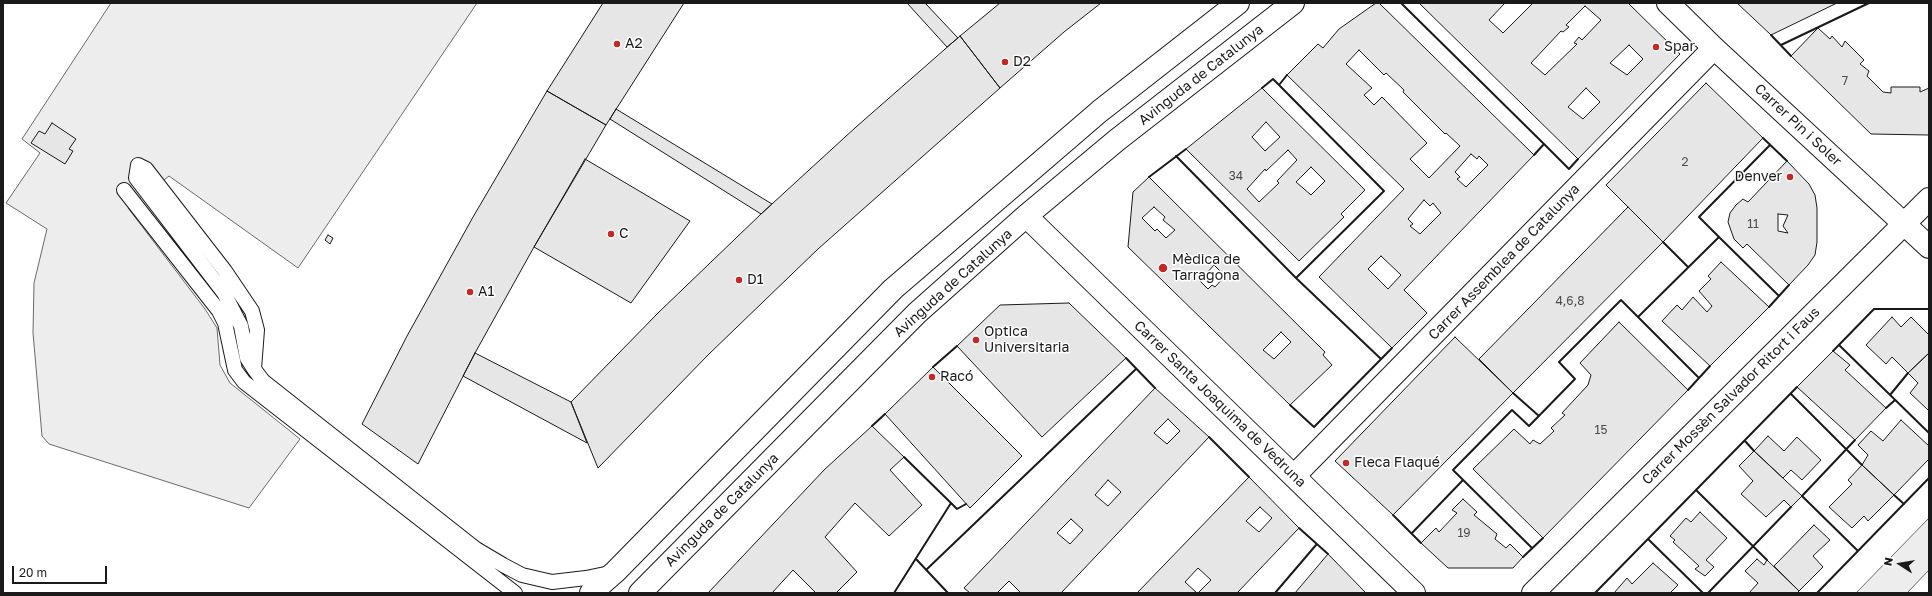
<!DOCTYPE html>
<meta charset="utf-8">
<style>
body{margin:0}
#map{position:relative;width:1932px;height:596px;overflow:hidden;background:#fff;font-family:"Golos Text",sans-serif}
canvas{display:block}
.frame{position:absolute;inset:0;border:4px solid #1a1a1a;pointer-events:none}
.north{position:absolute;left:1880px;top:544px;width:40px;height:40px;-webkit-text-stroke:3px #fff;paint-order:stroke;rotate:282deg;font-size:11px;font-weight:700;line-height:16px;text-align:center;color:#1a1a1a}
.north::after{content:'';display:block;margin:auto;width:14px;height:18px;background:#1a1a1a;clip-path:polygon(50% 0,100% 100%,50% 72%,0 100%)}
.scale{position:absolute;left:12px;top:566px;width:95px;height:18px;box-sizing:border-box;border:2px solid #1a1a1a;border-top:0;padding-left:5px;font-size:12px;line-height:14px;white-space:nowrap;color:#1a1a1a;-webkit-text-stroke:3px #fff;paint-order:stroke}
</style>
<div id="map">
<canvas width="1932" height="596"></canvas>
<div class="frame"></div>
<div class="north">N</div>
<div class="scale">20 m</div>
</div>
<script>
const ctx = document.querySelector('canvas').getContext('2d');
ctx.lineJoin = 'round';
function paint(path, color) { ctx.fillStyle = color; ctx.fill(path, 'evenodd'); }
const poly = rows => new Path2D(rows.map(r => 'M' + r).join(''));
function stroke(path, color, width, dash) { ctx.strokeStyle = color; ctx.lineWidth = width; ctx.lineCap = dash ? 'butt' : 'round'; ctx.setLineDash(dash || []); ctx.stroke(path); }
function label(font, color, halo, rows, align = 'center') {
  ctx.font = font + ' "Golos Text",sans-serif'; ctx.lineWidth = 3; ctx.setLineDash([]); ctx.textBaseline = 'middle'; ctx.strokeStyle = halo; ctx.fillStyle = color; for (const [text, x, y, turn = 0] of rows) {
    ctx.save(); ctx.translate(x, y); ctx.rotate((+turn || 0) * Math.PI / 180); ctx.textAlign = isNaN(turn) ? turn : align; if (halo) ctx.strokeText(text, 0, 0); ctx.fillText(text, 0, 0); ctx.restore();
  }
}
const built = poly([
 [111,3,477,3,298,268,169,176,128,208,205,309,217,328,220,365,230,383,300,439,249,508,49,444,42,436,33,333,34,283,47,229,6,203,40,153,22,139,111,3],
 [1929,518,1929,570,1907,593,1856,593,1929,518]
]);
paint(built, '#ededed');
stroke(built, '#6a6a6a', 1);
const building = poly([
 [603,3,684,3,606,125,547,91,603,3],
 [907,3,925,3,958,38,947,47,907,3],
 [1000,3,1101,3,1064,32,1000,88,960,36,1000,3],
 [1376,3,1379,3,1534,155,1404,290,1427,313,1392,348,1319,277,1404,189,1287,75,1318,44,1323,48,1339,29,1376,3],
 [1359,50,1384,75,1386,73,1404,90,1403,92,1445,134,1446,133,1460,146,1429,178,1410,159,1427,143,1382,97,1374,105,1364,95,1372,88,1346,64,1359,50],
 [1471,154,1477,159,1479,156,1488,165,1466,187,1457,179,1460,177,1455,172,1471,154],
 [1424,200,1430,206,1433,203,1441,213,1420,234,1410,226,1413,224,1408,219,1424,200],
 [1381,256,1401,275,1388,289,1368,269,1381,256],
 [1419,3,1505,3,1489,20,1503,33,1533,3,1628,3,1680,54,1578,159,1419,3],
 [1585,6,1601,20,1582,40,1579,37,1574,43,1577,44,1545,75,1531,63,1561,31,1563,32,1569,27,1566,25,1585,6],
 [1629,45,1643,59,1627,75,1610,63,1629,45],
 [1586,88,1600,102,1583,119,1568,107,1586,88],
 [1737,3,1837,3,1771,35,1737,3],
 [1818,28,1830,39,1832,36,1842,47,1845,41,1864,60,1860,64,1869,71,1867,76,1883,92,1891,93,1891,87,1920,87,1920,92,1929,88,1929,135,1871,134,1791,56,1818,28],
 [960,36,1000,88,818,249,709,354,598,468,571,402,659,312,761,214,856,127,960,36],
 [1706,83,1763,138,1663,242,1606,185,1706,83],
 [1262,88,1365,190,1341,214,1344,217,1299,261,1186,149,1262,88],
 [1266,122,1280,137,1265,151,1252,137,1266,122],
 [1288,150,1297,160,1277,181,1279,183,1259,202,1247,189,1265,169,1266,171,1288,150],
 [1311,167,1325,181,1311,195,1296,182,1311,167],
 [547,91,606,125,534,247,475,353,418,464,362,424,407,336,473,217,547,91],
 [616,109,772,204,761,214,610,119,616,109],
 [52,123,76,139,69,149,73,151,65,164,31,143,39,131,45,134,52,123],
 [585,159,690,221,631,303,534,247,585,159],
 [1787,161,1809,184,1815,195,1817,208,1817,242,1815,255,1808,265,1789,285,1747,244,1743,248,1734,239,1728,222,1730,213,1736,205,1743,199,1748,202,1787,161],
 [1778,214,1788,215,1783,226,1788,233,1778,231,1778,214],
 [1149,177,1325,352,1323,355,1332,365,1290,405,1128,247,1133,192,1149,177],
 [1154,207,1165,217,1163,220,1175,230,1166,238,1157,229,1155,231,1142,218,1154,207],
 [1214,265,1225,276,1215,287,1212,285,1208,289,1200,281,1214,265],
 [1281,332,1291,342,1274,359,1263,350,1281,332],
 [1628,207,1663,242,1513,393,1479,359,1628,207],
 [328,235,333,238,330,244,325,240,328,235],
 [1721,262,1769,307,1710,366,1662,321,1677,305,1682,310,1693,297,1707,312,1712,306,1699,291,1711,279,1708,276,1721,262],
 [1069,303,1126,358,1042,437,957,346,1000,305,1069,303],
 [1892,317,1901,327,1911,317,1929,335,1929,353,1908,373,1892,357,1886,364,1866,345,1892,317],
 [1619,322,1688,390,1543,538,1473,469,1514,429,1530,444,1533,440,1540,444,1554,431,1551,428,1565,415,1562,413,1588,385,1591,375,1580,363,1619,322],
 [1455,337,1513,393,1393,515,1335,461,1455,337],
 [1833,351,1850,365,1845,370,1886,408,1855,440,1797,387,1833,351],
 [475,353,571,402,587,443,463,376,475,353],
 [1929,353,1929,408,1928,410,1910,393,1918,383,1908,373,1929,353],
 [933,367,1022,456,970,508,885,414,933,367],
 [1155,388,1209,437,1061,593,1021,593,1009,581,997,593,970,593,964,588,1155,388],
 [1168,419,1180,431,1167,444,1154,433,1168,419],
 [1108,480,1121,492,1108,506,1095,495,1108,480],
 [1071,519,1083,530,1070,544,1057,533,1071,519],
 [1901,420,1929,446,1929,459,1894,495,1862,465,1868,455,1858,445,1871,431,1883,441,1901,420],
 [872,426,904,457,890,470,922,505,889,536,855,503,825,537,857,572,836,593,816,593,793,570,772,593,708,593,825,469,872,426],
 [1768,436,1784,451,1797,437,1821,460,1802,480,1791,470,1783,478,1754,451,1768,436],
 [1754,451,1802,496,1791,507,1784,500,1766,517,1741,494,1753,481,1739,466,1754,451],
 [1862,465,1894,495,1868,521,1864,516,1852,528,1829,507,1852,484,1848,480,1862,465],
 [1249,477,1299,528,1237,593,1198,593,1211,580,1198,568,1185,582,1197,593,1137,593,1249,477],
 [1260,507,1272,518,1259,532,1246,521,1260,507],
 [1463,499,1477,512,1474,515,1497,534,1495,539,1506,548,1510,544,1523,557,1513,568,1448,568,1421,543,1436,528,1439,532,1457,513,1452,510,1463,499],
 [1700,512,1727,538,1706,560,1714,567,1705,576,1695,569,1699,566,1673,542,1675,540,1670,536,1686,518,1691,522,1700,512],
 [1814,525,1830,540,1813,556,1823,567,1799,591,1774,566,1814,525],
 [1328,554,1366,593,1295,593,1328,554],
 [1757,559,1764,565,1767,560,1799,591,1797,593,1749,593,1758,583,1745,571,1757,559],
 [1653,563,1678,585,1670,593,1614,593,1627,578,1632,584,1653,563]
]);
paint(building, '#e6e6e6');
stroke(building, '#1a1a1a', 1);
const lane = poly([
 [124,190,219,311,225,323,235,370,244,382,515,593],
 [254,369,257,330,252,311,225,271,146,169,138,165,136,178,224,293,241,326,247,358,254,369,263,381,476,549,503,565,522,575,552,582,586,578,610,573]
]);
const street = poly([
 [1668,3,1714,48,1929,247],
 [1026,216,1414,593],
 [1294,476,1714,48],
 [591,593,615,572,893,289,1100,111,1238,3],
 [640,593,917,313,1026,216,1117,140,1293,3],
 [1533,593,1929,199]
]);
stroke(lane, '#1a1a1a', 16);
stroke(street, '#1a1a1a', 24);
stroke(lane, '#fff', 14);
stroke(street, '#fff', 22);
stroke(poly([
 [1401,3,1544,144],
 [1771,35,1791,56],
 [1781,45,1869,3],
 [1279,85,1384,191,1296,278],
 [1262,88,1273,79,1279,85,1287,75],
 [1763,138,1787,161],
 [1534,155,1544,144,1569,169,1578,159],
 [1176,156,1296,278,1381,359],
 [1149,177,1186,149],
 [1719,237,1779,296],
 [1663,242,1688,267],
 [1769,307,1789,285],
 [1638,317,1699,378],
 [1839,345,1929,433],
 [1833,351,1874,309,1929,309],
 [1126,358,1155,388],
 [933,367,957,346],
 [1688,390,1710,366],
 [1513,393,1539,416],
 [1791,394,1862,465],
 [1890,395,1908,373],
 [1290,405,1314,427,1392,348],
 [1886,408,1895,400],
 [872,426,885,414],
 [1209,437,1249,477],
 [1855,440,1802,496,1858,551],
 [1745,441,1754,451],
 [1696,490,1767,560],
 [1894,495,1904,504],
 [951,503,957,509,966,504],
 [1393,515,1421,543],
 [1299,528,1328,554],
 [1412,533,1463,480],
 [1648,539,1703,593],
 [1532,548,1453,470,1512,410,1529,426,1575,379,1559,362,1621,300,1638,317,1719,237,1699,217,1770,145],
 [1523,557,1543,538],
 [916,559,948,593],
 [926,570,1136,369],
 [894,593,951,503,904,457],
 [1275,593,1316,545],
 [1595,593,1797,387],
 [1708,593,1791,507],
 [1817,593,1929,478]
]), '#1a1a1a', 2);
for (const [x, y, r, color] of [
 [617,44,4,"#c62828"],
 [1656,47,4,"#c62828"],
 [1005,62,4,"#c62828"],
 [1790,177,4,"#c62828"],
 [611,234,4,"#c62828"],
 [1163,268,5,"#c62828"],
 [739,280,4,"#c62828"],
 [470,292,4,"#c62828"],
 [976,340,4,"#c62828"],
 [932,377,4,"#c62828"],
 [1346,463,4,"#c62828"]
]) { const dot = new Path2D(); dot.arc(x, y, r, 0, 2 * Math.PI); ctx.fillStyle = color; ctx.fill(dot); stroke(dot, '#fff', 1.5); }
label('12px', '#4d4d4d', null, [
 ["7",1845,81],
 ["2",1685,162],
 ["34",1236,176],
 ["11",1753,224],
 ["4,6,8",1570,301],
 ["15",1601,430],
 ["19",1464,533]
]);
label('14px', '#1a1a1a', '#fff', [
 ["A2",625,44],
 ["Spar",1664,47],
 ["D2",1013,62],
 ["Denver",1782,177,"right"],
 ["C",619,234],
 ["Mèdica de",1172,260],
 ["Tarragona",1172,276],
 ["D1",747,280],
 ["A1",478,292],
 ["Optica",984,332],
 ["Universitaria",984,348],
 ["Racó",940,377],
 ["Fleca Flaqué",1354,463]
], 'left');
label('14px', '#1a1a1a', '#fff', [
 ["Avinguda de Catalunya",1201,75,-38],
 ["Carrer Pin i Soler",1798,125,43],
 ["Carrer Assemblea de Catalunya",1504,262,-46],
 ["Avinguda de Catalunya",953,283,-42],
 ["Carrer Mossèn Salvador Ritort i Faus",1731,396,-45],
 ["Carrer Santa Joaquima de Vedruna",1220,404,44],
 ["Avinguda de Catalunya",722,510,-45]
]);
</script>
